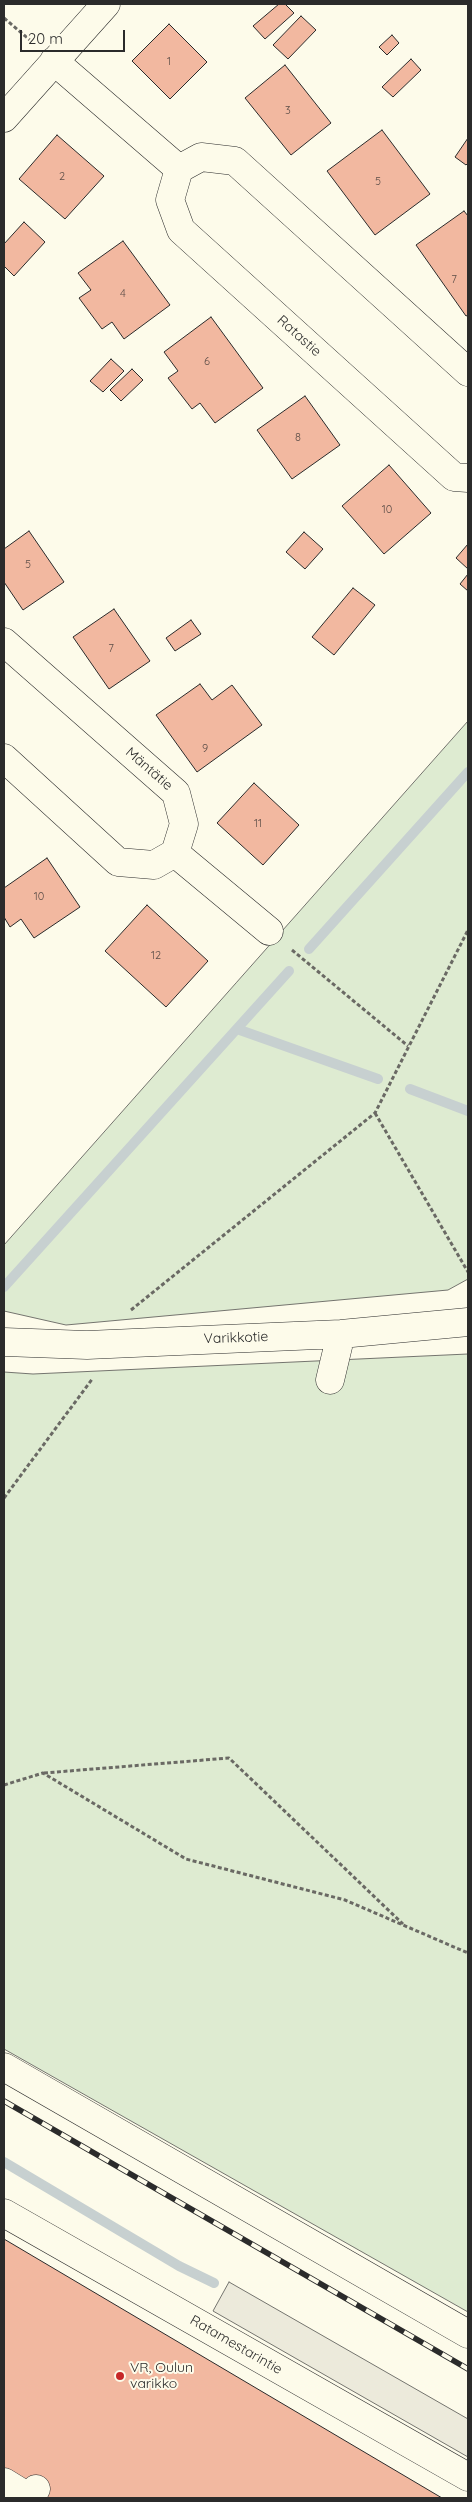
<!DOCTYPE html>
<meta charset="utf-8">
<style>
body{margin:0}
#map{position:relative;width:472px;height:2502px;overflow:hidden;background:#fdfbea;font-family:Quicksand,sans-serif}
canvas{display:block}
.frame{position:absolute;inset:0;border:5px solid #2b2b2b;pointer-events:none}
.scale{position:absolute;left:20px;top:30px;width:105px;height:22px;box-sizing:border-box;border:2px solid #2b2b2b;border-top:0;padding-left:6px;font-size:15px;line-height:18px;white-space:nowrap;color:#2b2b2b;-webkit-text-stroke:4px #fdfbea;paint-order:stroke}
</style>
<div id="map">
<canvas width="472" height="2502"></canvas>
<div class="frame"></div>
<div class="scale">20 m</div>
</div>
<script>
const ctx = document.querySelector('canvas').getContext('2d');
ctx.lineJoin = 'round';
function paint(path, color) { ctx.fillStyle = color; ctx.fill(path, 'evenodd'); }
const poly = rows => new Path2D(rows.map(r => 'M' + r).join(''));
function stroke(path, color, width, dash) { ctx.strokeStyle = color; ctx.lineWidth = width; ctx.lineCap = dash ? 'butt' : 'round'; ctx.setLineDash(dash || []); ctx.stroke(path); }
function label(font, color, halo, rows, align = 'center') {
  ctx.font = font + ' Quicksand,sans-serif'; ctx.lineWidth = 4; ctx.setLineDash([]); ctx.textBaseline = 'middle'; ctx.strokeStyle = halo; ctx.fillStyle = color; for (const [text, x, y, turn = 0] of rows) {
    ctx.save(); ctx.translate(x, y); ctx.rotate((+turn || 0) * Math.PI / 180); ctx.textAlign = isNaN(turn) ? turn : align; if (halo) ctx.strokeText(text, 0, 0); ctx.fillText(text, 0, 0); ctx.restore();
  }
}
const green = poly([
 [468,721,468,1279,448,1290,66,1325,4,1311,4,1245,468,721],
 [468,1354,468,2312,4,2049,4,1372,33,1374,468,1354]
]);
paint(green, '#deebd1');
stroke(green, '#74746e', 1);
const parking = poly([
 [229,2282,468,2419,468,2457,213,2311,229,2282]
]);
paint(parking, '#eceadb');
stroke(parking, '#74746e', 1);
stroke(poly([
 [309,949,468,772],
 [237,1029,378,1079],
 [410,1089,468,1111],
 [4,1287,289,971],
 [4,2162,179,2266,214,2283]
]), '#c7d0d0', 10);
const building = poly([
 [279,4,285,4,294,13,265,39,253,26,279,4],
 [301,16,316,30,288,59,273,45,301,16],
 [169,24,207,62,170,99,132,61,169,24],
 [392,35,399,43,387,55,379,47,392,35],
 [411,59,421,70,393,97,382,87,411,59],
 [285,65,331,123,291,155,245,98,285,65],
 [382,130,430,194,375,235,327,171,382,130],
 [57,135,104,176,65,219,19,179,57,135],
 [468,138,468,163,466,165,455,157,468,138],
 [464,211,468,216,468,315,466,316,416,245,464,211],
 [24,222,45,242,14,276,4,266,4,244,24,222],
 [123,241,170,305,124,339,112,322,102,329,79,298,91,290,78,273,123,241],
 [211,317,263,388,215,423,200,403,192,409,168,378,178,371,164,352,211,317],
 [111,359,124,371,103,392,90,381,111,359],
 [132,369,143,380,121,401,110,390,132,369],
 [305,396,340,445,292,479,257,430,305,396],
 [389,465,431,513,384,554,342,506,389,465],
 [29,531,64,582,23,610,4,582,4,549,29,531],
 [304,532,323,549,305,569,286,552,304,532],
 [468,544,468,569,456,558,468,544],
 [468,574,468,591,460,584,468,574],
 [353,588,375,605,334,655,312,637,353,588],
 [114,609,150,661,109,689,73,637,114,609],
 [191,620,201,634,175,651,166,638,191,620],
 [200,684,212,700,232,685,262,725,197,772,156,715,200,684],
 [254,783,299,825,263,865,217,823,254,783],
 [47,858,80,907,34,938,21,919,10,927,4,917,4,888,47,858],
 [147,905,208,961,166,1007,105,951,147,905],
 [4,2239,442,2498,45,2498,4,2470,4,2239]
]);
paint(building, '#f2b8a0');
stroke(building, '#2b2b2b', 1);
const minor = poly([
 [54,61,179,169],
 [4,118,106,4],
 [468,372,235,161,201,157,179,169,170,200,181,230,454,477,468,478],
 [4,642,176,793,184,824,175,853,154,865,118,862,4,758],
 [175,853,269,931],
 [4,1342,87,1345,341,1334,468,1322],
 [330,1380,341,1334],
 [4,2067,468,2334],
 [4,2213,468,2477],
 [4,2482,30,2498,36,2489]
]);
stroke(minor, '#2b2b2b', 29);
stroke(poly([
 [4,18,31,41],
 [292,950,408,1046],
 [375,1113,468,1272],
 [131,1310,375,1113,468,930],
 [4,1498,93,1378],
 [44,1773,229,1758,403,1924],
 [4,1785,43,1773,186,1859,345,1900,468,1953]
]), '#6a6964', 3, [4, 2.5]);
stroke(minor, '#fdfbea', 28);
const rail = poly([
 [4,2101,468,2369]
]);
stroke(rail, '#2b2b2b', 5.5);
stroke(rail, '#fdfbea', 4, [11]);
for (const [x, y, r, color] of [
 [120,2376,5,"#c62828"]
]) { const dot = new Path2D(); dot.arc(x, y, r, 0, 2 * Math.PI); ctx.fillStyle = color; ctx.fill(dot); stroke(dot, '#fdfbea', 2); }
label('11px', '#5d4e48', null, [
 ["1",169,62],
 ["3",288,111],
 ["2",62,177],
 ["5",378,182],
 ["7",454,280],
 ["4",123,294],
 ["6",207,362],
 ["8",298,438],
 ["10",387,510],
 ["5",28,565],
 ["7",111,649],
 ["9",205,749],
 ["11",258,824],
 ["10",39,897],
 ["12",156,956]
]);
label('14px', '#2b2b2b', '#fdfbea', [
 ["Ratastie",299,336,42],
 ["Mäntätie",149,769,41],
 ["Varikkotie",236,1338,-2],
 ["Ratamestarintie",236,2345,30]
]);
label('14px', '#2b2b2b', '#fdfbea', [
 ["VR, Oulun",130,2368],
 ["varikko",130,2384]
], 'left');
</script>
